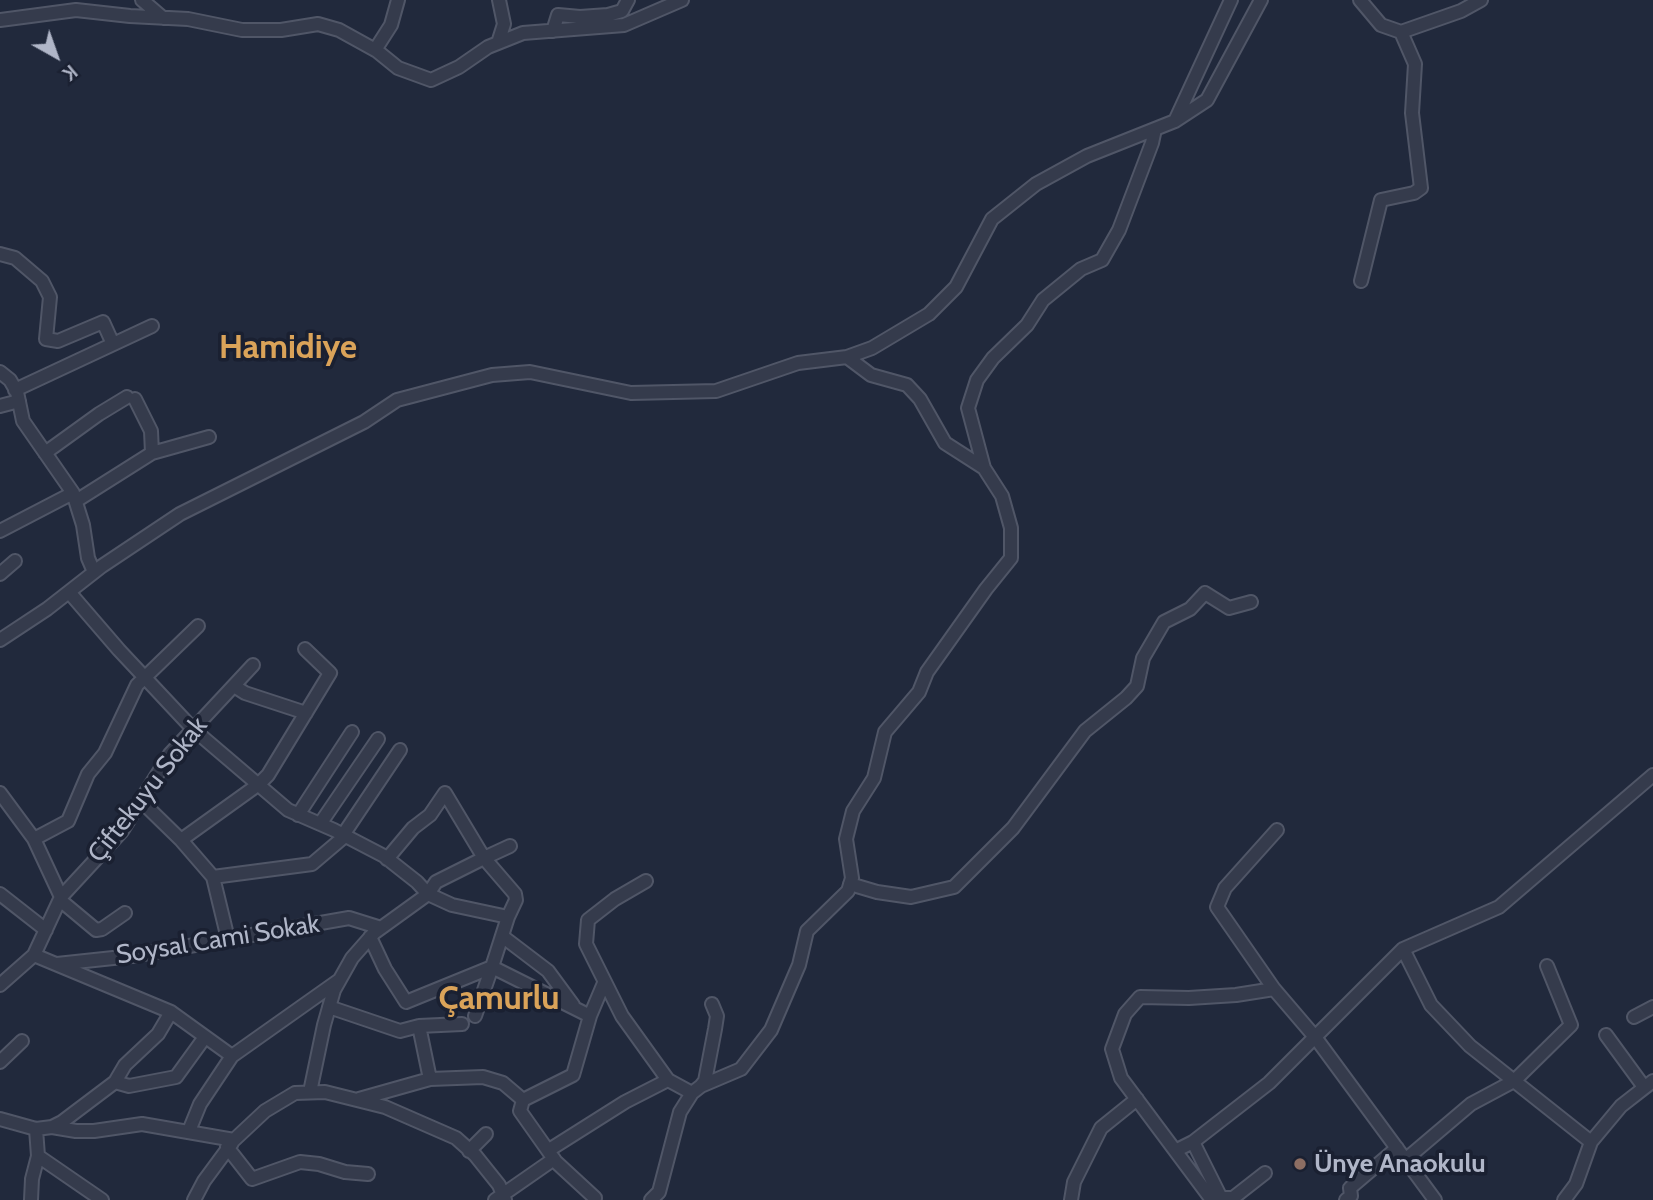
<!DOCTYPE html>
<meta charset="utf-8">
<style>
body{margin:0}
#map{position:relative;width:1653px;height:1200px;overflow:hidden;background:#21293c;font-family:Cabin,sans-serif}
canvas{display:block}
.north{position:absolute;left:21px;top:21px;width:70px;height:70px;-webkit-text-stroke:5px #1a2031;paint-order:stroke;rotate:140deg;font-size:19px;font-weight:700;line-height:28px;text-align:center;color:#b0b6c8}
.north::after{content:'';display:block;margin:auto;width:24px;height:32px;background:#b0b6c8;clip-path:polygon(50% 0,100% 100%,50% 72%,0 100%)}
</style>
<div id="map">
<canvas width="1653" height="1200"></canvas>
<div class="north">K</div>
</div>
<script>
const ctx = document.querySelector('canvas').getContext('2d');
ctx.lineJoin = 'round';
const poly = rows => new Path2D(rows.map(r => 'M' + r).join(''));
function stroke(path, color, width, dash) { ctx.strokeStyle = color; ctx.lineWidth = width; ctx.lineCap = dash ? 'butt' : 'round'; ctx.setLineDash(dash || []); ctx.stroke(path); }
function label(font, color, halo, rows, align = 'center') {
  ctx.font = font + ' Cabin,sans-serif'; ctx.lineWidth = 7; ctx.setLineDash([]); ctx.textBaseline = 'middle'; ctx.strokeStyle = halo; ctx.fillStyle = color; for (const [text, x, y, turn = 0] of rows) {
    ctx.save(); ctx.translate(x, y); ctx.rotate((+turn || 0) * Math.PI / 180); ctx.textAlign = isNaN(turn) ? turn : align; if (halo) ctx.strokeText(text, 0, 0); ctx.fillText(text, 0, 0); ctx.restore();
  }
}
const minor = poly([
 [142,0,163,18],
 [1360,0,1381,25,1401,32,1461,11,1481,0],
 [0,20,76,10,130,16,188,19,242,30,281,30,318,24,339,30,377,51,398,68,431,80,459,67,488,47,523,33,624,25,682,0],
 [553,31,558,15,580,17,608,15,622,11,628,0],
 [498,43,504,24,499,0],
 [375,50,391,25,398,0],
 [1175,121,1231,0],
 [0,254,15,258,42,281,50,297,46,339,58,341,103,322,113,344],
 [1361,281,1381,200,1414,193,1421,188,1412,113,1415,64,1401,32],
 [0,372,10,380,17,392,23,421,73,493,83,525,88,558,94,572],
 [15,390,152,326],
 [135,399,151,431,152,453],
 [0,406,19,401],
 [45,453,99,414,127,397],
 [984,468,968,408,977,380,993,358,1027,325,1043,300,1081,269,1102,260,1119,230,1152,143,1155,129],
 [76,501,152,453,209,437],
 [0,531,73,493],
 [0,574,15,561],
 [69,592,119,650,193,729,288,810,334,830,384,856,417,882,428,894,452,905,508,917],
 [0,640,47,609,102,566,180,514,364,422,397,400,492,375,530,372,631,393,716,391,798,363,847,357,872,348,929,314,956,287,992,219,1036,184,1087,156,1175,121,1207,100,1261,0],
 [234,686,245,693,306,713],
 [0,793,34,839,61,897],
 [141,801,181,840,213,877,228,939],
 [298,815,352,732],
 [320,824,378,739],
 [343,835,400,750],
 [34,839,68,821,88,774,105,753,137,685,198,626],
 [181,840,259,784,268,775,330,673,305,649],
 [510,846,484,858,515,894,516,900,508,917,492,967,590,1016,604,983],
 [213,877,312,864,345,836],
 [646,881,615,899,588,920,586,944,622,1016,668,1080,692,1093,680,1112,659,1192,651,1200],
 [850,884,877,892,911,897,954,887,1013,828,1085,731,1126,698,1137,686,1143,658,1164,622,1190,609,1205,593,1229,608,1251,602],
 [0,894,46,930],
 [60,900,96,930,102,929,125,913],
 [502,936,548,971,573,1005],
 [370,937,385,969,406,1002,492,967],
 [1403,949,1431,1005,1470,1046,1591,1142],
 [34,955,171,1012,232,1056,338,981],
 [57,964,132,956,349,918,381,928],
 [0,985,34,955,61,897,122,831,170,754,253,665],
 [1274,989,1217,907,1225,888,1277,830],
 [329,1007,400,1031,419,1026,430,1079],
 [475,1016,492,967],
 [1634,1017,1653,1007],
 [419,1026,462,1024],
 [1606,1035,1644,1087],
 [0,1062,22,1041],
 [115,1082,129,1086,176,1077,205,1037],
 [701,1086,705,1081,715,1029,717,1016,712,1004],
 [310,1092,324,1025,334,990,352,958,374,933,428,894,436,882,484,858,445,793,430,815,413,828,387,859],
 [692,1093,701,1086,741,1069,771,1030,799,965,807,931,848,891,852,878,846,839,853,811,874,778,885,732,919,692,927,672,986,589,1011,558,1011,528,1002,496,984,468,945,443,920,399,907,385,871,375,847,357],
 [359,1099,430,1079,483,1077,503,1083,523,1100,573,1075,590,1016],
 [523,1100,520,1111,556,1162,595,1198],
 [0,1119,36,1129,52,1127,76,1131,94,1131,142,1124,234,1140,265,1111,295,1093,325,1092,385,1107,456,1138,475,1155,499,1185,505,1200],
 [52,1127,62,1122,115,1082,125,1065,158,1034,171,1012],
 [189,1131,200,1104,232,1056],
 [1193,1142,1222,1200],
 [227,1147,252,1179,300,1162,319,1164,345,1172,368,1174],
 [549,1150,625,1102,668,1080],
 [1177,1150,1193,1142,1269,1083,1403,949,1499,907,1653,775],
 [469,1151,486,1134],
 [38,1156,102,1200],
 [1405,1160,1471,1104,1514,1081,1571,1025,1547,966],
 [1216,1198,1233,1198,1265,1173],
 [31,1200,32,1179,38,1156,36,1129],
 [194,1200,204,1181,232,1143],
 [495,1200,554,1159],
 [1071,1200,1074,1182,1101,1128,1137,1099],
 [1212,1200,1121,1078,1112,1049,1125,1014,1140,997,1189,998,1236,995,1274,989,1315,1037,1435,1200],
 [1346,1200,1351,1196,1350,1188,1397,1148],
 [1564,1200,1576,1184,1591,1142,1621,1106,1653,1081]
]);
stroke(minor, '#505667', 16);
stroke(minor, '#353b4c', 12);
for (const [x, y, r, color] of [
 [1300,1164,7,"#8d6e63"]
]) { const dot = new Path2D(); dot.arc(x, y, r, 0, 2 * Math.PI); ctx.fillStyle = color; ctx.fill(dot); stroke(dot, '#1a2031', 2.5); }
label('26px', '#b0b6c8', '#1a2031', [
 ["Çiftekuyu Sokak",148,790,-52],
 ["Soysal Cami Sokak",218,940,-9]
]);
label('bold 26px', '#b0b6c8', '#1a2031', [
 ["Ünye Anaokulu",1314,1164]
], 'left');
label('bold 33px', '#daa359', '#1a2031', [
 ["Hamidiye",288,348],
 ["Çamurlu",499,999]
]);
</script>
